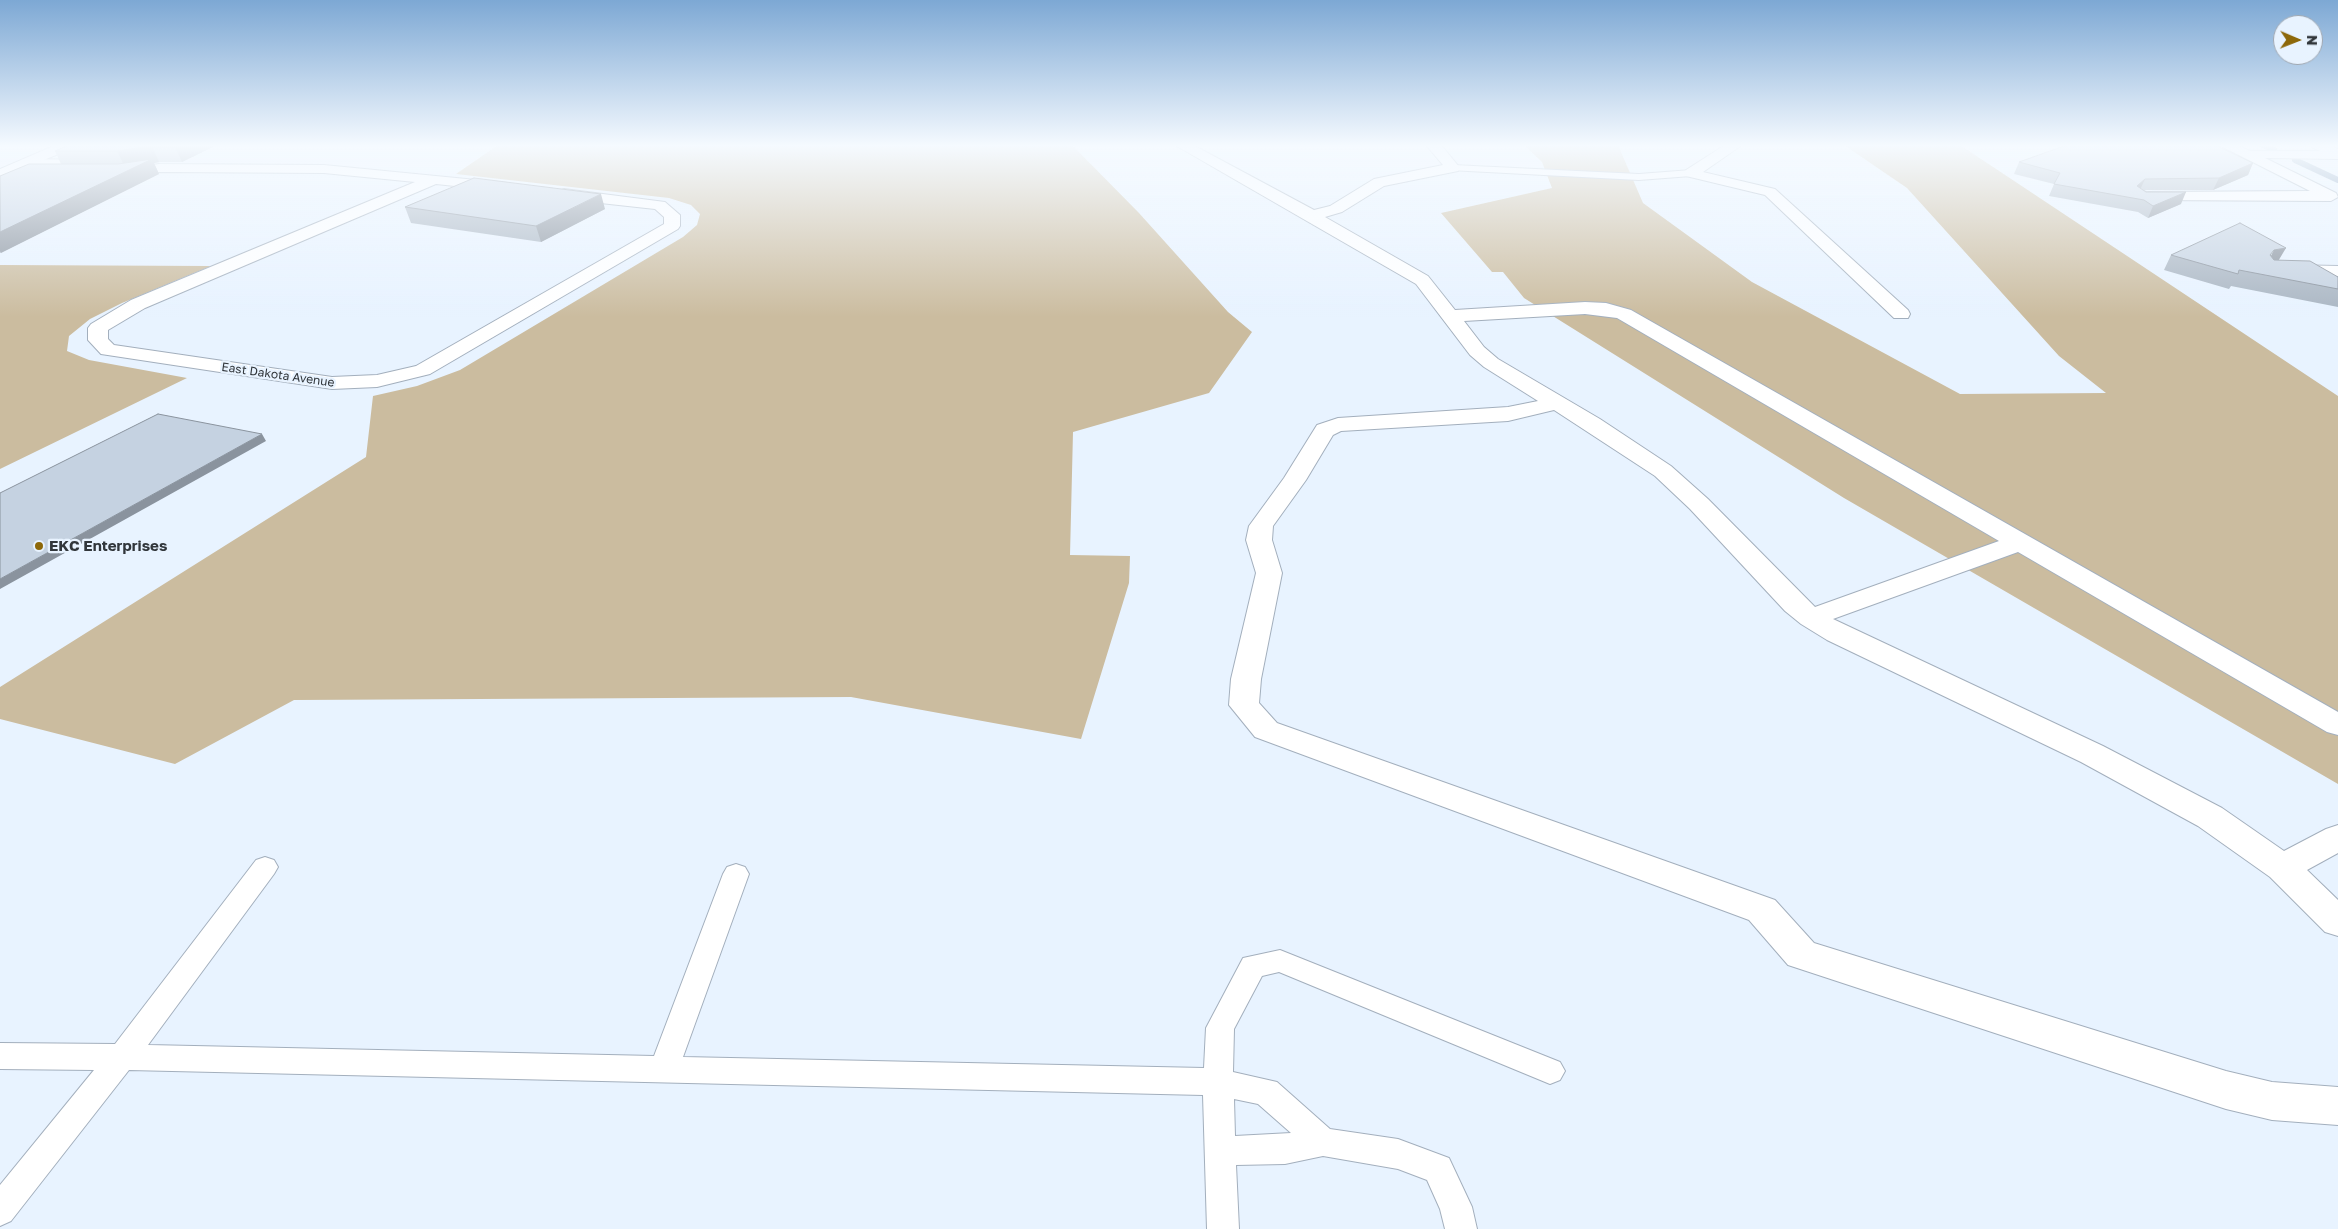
<!DOCTYPE html>
<style>
body{margin:0}
#map{position:relative;width:2338px;height:1229px;overflow:hidden;background:#e8f3ff;font-family:"Golos Text",sans-serif}
canvas{display:block}
.north{position:absolute;left:2273px;top:15px;width:50px;height:50px;box-sizing:border-box;background:#e8f3ff;border:1px solid #9fa7b1;border-radius:50%;rotate:91deg;font-size:14px;font-weight:700;line-height:20px;text-align:center;color:#31363b}
.north::after{content:'';display:block;margin:auto;width:18px;height:22px;background:#8d680a;clip-path:polygon(50% 0,100% 100%,50% 72%,0 100%)}
</style>
<div id="map">
<canvas width="2338" height="1229"></canvas>
<div class="north">N</div>
</div>
<script>
const ctx = document.querySelector('canvas').getContext('2d');
ctx.lineJoin = 'round';
function paint(path, color) { ctx.fillStyle = color; ctx.fill(path, 'evenodd'); }
const poly = rows => new Path2D(rows.map(r => 'M' + r).join(''));
function stroke(path, color, width, dash) { ctx.strokeStyle = color; ctx.lineWidth = width; ctx.lineCap = dash ? 'butt' : 'round'; ctx.setLineDash(dash || []); ctx.stroke(path); }
function label(font, color, halo, rows, align = 'center') {
  ctx.font = font + ' "Golos Text",sans-serif'; ctx.lineWidth = 4.5; ctx.setLineDash([]); ctx.textBaseline = 'middle'; ctx.strokeStyle = halo; ctx.fillStyle = color; for (const [text, x, y, turn = 0] of rows) {
    ctx.save(); ctx.translate(x, y); ctx.rotate((+turn || 0) * Math.PI / 180); ctx.textAlign = isNaN(turn) ? turn : align; if (halo) ctx.strokeText(text, 0, 0); ctx.fillText(text, 0, 0); ctx.restore();
  }
}
paint(poly([
 [498,145,1072,145,1139,213,1228,312,1252,332,1209,393,1073,432,1070,555,1130,556,1129,583,1081,739,851,697,294,700,175,764,0,719,0,687,366,457,373,396,417,386,460,370,683,237,697,225,700,214,691,205,669,198,456,174],
 [1524,145,1618,145,1643,203,1752,282,1960,394,2106,393,2059,356,1907,188,1844,145,1960,145,2338,396,2338,784,1844,498,1524,298,1503,272,1492,272,1441,213,1552,188,1542,162],
 [0,265,211,266,122,303,90,319,69,336,67,351,89,360,187,378,0,469]
]), '#cbbc9f');
stroke(poly([
 [2263,145,2274,150],
 [2295,160,2338,180]
]), '#7c97b5', 6);
const lane = poly([
 [1453,165,1639,174,1691,170,1696,173,1691,176,1639,180,1449,170,1449,166,1453,165],
 [265,857,274,860,278,867,274,874,148,1045,654,1056,723,874,727,867,736,864,745,867,749,874,683,1057,1204,1068,1206,1028,1243,958,1280,950,1560,1062,1565,1071,1560,1080,1550,1084,1279,972,1262,976,1234,1029,1233,1072,1277,1082,1330,1129,1398,1139,1449,1158,1472,1207,1477,1229,1445,1229,1440,1209,1427,1180,1398,1169,1323,1156,1285,1164,1236,1165,1239,1229,1207,1229,1203,1095,129,1070,11,1221,0,1226,0,1185,94,1070,0,1069,0,1043,115,1044,256,860,265,857],
 [1234,1099,1258,1104,1291,1133,1235,1136,1234,1099]
]);
const street = poly([
 [1175,145,1193,145,1314,210,1330,206,1374,179,1443,165,1426,145,1441,145,1460,168,1458,171,1384,186,1342,212,1325,217,1428,276,1455,310,1585,302,1606,303,1631,310,2338,712,2338,735,2327,732,2018,552,1833,619,2103,746,2222,808,2284,851,2326,829,2338,825,2338,853,2307,870,2338,900,2338,936,2325,932,2270,877,2198,826,2081,762,1827,640,1801,624,1785,611,1690,509,1655,476,1554,410,1508,421,1341,431,1333,435,1306,480,1273,526,1272,540,1282,573,1261,679,1259,703,1277,723,1775,900,1814,943,2226,1071,2272,1082,2338,1087,2338,1125,2272,1120,2226,1109,1788,965,1749,920,1255,737,1229,705,1231,679,1256,573,1246,540,1249,526,1284,478,1317,425,1338,418,1508,407,1538,401,1484,367,1470,355,1416,284,1175,145],
 [1585,314,1617,318,1999,541,1815,607,1708,499,1671,466,1600,419,1498,359,1484,347,1464,321,1585,314],
 [1725,145,1742,145,1703,172,1775,189,1908,310,1910,314,1908,318,1894,318,1765,195,1686,176,1684,173,1686,170,1725,145],
 [2219,145,2237,145,2250,151,2338,151,2338,159,2265,158,2336,193,2338,197,2331,201,2143,200,2140,197,2148,192,2310,191,2219,145],
 [26,159,98,160,105,164,98,168,21,166,19,163,21,160,26,159],
 [159,164,324,165,507,183,510,186,507,189,502,191,436,184,145,308,108,330,108,339,114,345,332,377,377,375,416,366,664,224,664,217,655,209,564,199,556,194,559,191,564,189,665,202,680,215,680,226,678,229,430,374,377,387,332,389,101,354,88,340,88,328,91,324,131,300,415,182,324,173,159,172,121,177,114,173,121,169,159,164],
 [2290,265,2338,266,2338,276,2284,274,2281,270,2284,266,2290,265]
]);
const secondary = poly([
 [56,145,75,145,73,148,0,178,0,169,56,145]
]);
const primary = poly([
 [2311,145,2330,145,2338,149,2338,158,2313,148,2311,145]
]);
stroke(lane, '#a3afbd', 2);
stroke(street, '#a3afbd', 2);
stroke(secondary, '#a3afbd', 2);
stroke(primary, '#a3afbd', 2);
paint(lane, '#fff');
paint(street, '#fff');
paint(secondary, '#fff');
paint(primary, '#fff');
paint(poly([
 [69,145,217,145,182,162,159,162,154,163,159,174,0,253,0,176,61,164,55,151],
 [2019,162,2253,163,2248,175,2213,190,2144,190,2181,204,2148,218,2138,212,2049,196,2054,184,2014,174],
 [405,207,605,209,541,242,411,223],
 [2171,255,2279,260,2338,277,2338,307,2231,286,2229,289,2164,270]
]), '#a9b5c2');
paint(poly([
 [178,145,217,145,182,162,175,147],
 [152,146,159,162,154,163,159,174,1,253,0,251,0,232,125,167,117,151],
 [2253,163,2248,175,2213,190,2219,178],
 [2145,179,2140,190,2137,186],
 [2186,192,2181,204,2148,218,2153,206],
 [601,194,605,209,541,242,536,226],
 [2286,248,2277,263,2266,265,2274,250],
 [262,434,266,441,0,589,0,579]
]), '#8a939e');
const building = poly([
 [69,145,178,145,175,147,152,146,117,151,55,151,69,145],
 [2067,145,2215,145,2253,163,2219,178,2145,179,2137,186,2146,192,2186,192,2153,206,2144,200,2054,184,2060,173,2019,162,2067,145],
 [152,159,0,232,0,176,29,164,118,164,152,159],
 [474,178,601,194,536,226,405,207,474,178],
 [2240,223,2286,248,2274,250,2270,255,2274,260,2310,261,2338,277,2338,289,2239,270,2238,274,2171,255,2240,223],
 [158,414,262,434,0,579,0,493,158,414]
]);
paint(building, '#c5d2e1');
stroke(building, '#8a939e', 1);
const sky = ctx.createLinearGradient(0, 0, 0, 317);
sky.addColorStop(0, '#7da8d4');
sky.addColorStop(0.46, '#f5faff');
sky.addColorStop(1, '#f5faff00');
ctx.fillStyle = sky;
ctx.fillRect(0, 0, 2338, 317);
for (const [x, y, r, color] of [
 [39,546,5,"#8d680a"]
]) { const dot = new Path2D(); dot.arc(x, y, r, 0, 2 * Math.PI); ctx.fillStyle = color; ctx.fill(dot); stroke(dot, '#e8f3ff', 2); }
label('12px', '#31363b', '#e8f3ff', [
 ["East Dakota Avenue",278,375,8]
]);
label('bold 15px', '#31363b', '#e8f3ff', [
 ["EKC Enterprises",49,546]
], 'left');
</script>
